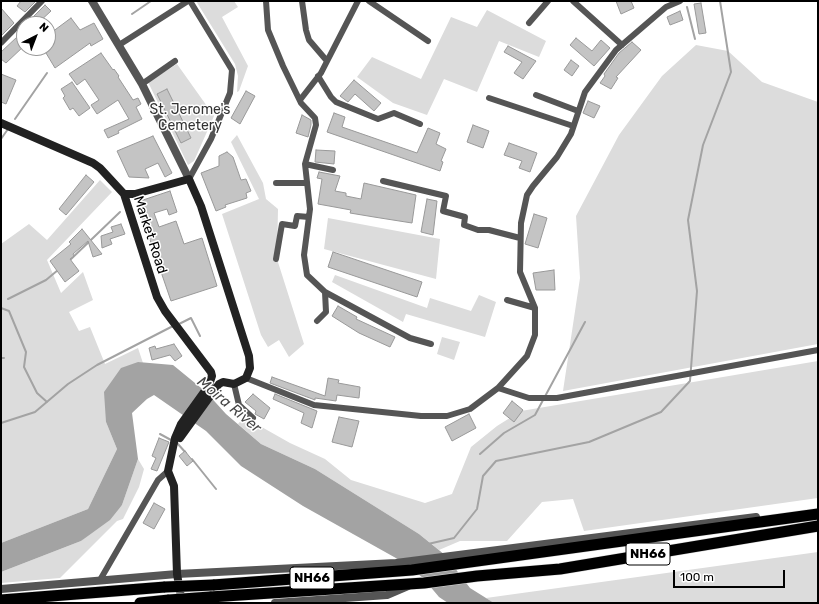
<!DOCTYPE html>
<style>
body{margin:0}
#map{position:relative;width:819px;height:604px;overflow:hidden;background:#fff;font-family:Rubik,sans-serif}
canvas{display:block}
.frame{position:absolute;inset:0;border:2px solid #000;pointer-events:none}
.north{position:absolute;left:16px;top:16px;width:40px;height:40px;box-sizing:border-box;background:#fff;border:1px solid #999;border-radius:50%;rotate:42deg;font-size:11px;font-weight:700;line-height:16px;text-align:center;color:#000}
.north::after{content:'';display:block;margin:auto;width:14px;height:18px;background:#000;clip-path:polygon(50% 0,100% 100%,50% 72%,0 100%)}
.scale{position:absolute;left:673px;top:570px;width:112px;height:18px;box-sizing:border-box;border:2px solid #000;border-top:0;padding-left:5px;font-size:12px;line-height:14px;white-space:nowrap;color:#000;-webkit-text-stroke:3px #fff;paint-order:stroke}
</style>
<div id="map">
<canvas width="819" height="604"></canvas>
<div class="frame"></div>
<div class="north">N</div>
<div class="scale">100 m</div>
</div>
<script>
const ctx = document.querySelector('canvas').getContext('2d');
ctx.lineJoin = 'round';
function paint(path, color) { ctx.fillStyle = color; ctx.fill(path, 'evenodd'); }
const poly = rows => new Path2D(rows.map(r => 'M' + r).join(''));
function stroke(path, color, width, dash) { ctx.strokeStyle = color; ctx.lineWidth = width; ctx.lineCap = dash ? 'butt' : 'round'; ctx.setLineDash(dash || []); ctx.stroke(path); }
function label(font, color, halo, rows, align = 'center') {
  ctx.font = font + ' Rubik,sans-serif'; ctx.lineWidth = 3; ctx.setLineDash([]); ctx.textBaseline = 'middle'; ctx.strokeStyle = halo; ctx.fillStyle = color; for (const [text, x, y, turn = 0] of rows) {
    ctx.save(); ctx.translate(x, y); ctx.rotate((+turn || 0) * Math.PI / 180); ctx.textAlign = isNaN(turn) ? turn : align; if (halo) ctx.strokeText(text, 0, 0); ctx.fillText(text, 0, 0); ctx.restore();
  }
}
paint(poly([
 [196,1,234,1,238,7,222,17,248,66,239,91,237,92,238,76,235,64],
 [487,10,546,41,539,57,499,41,477,92,444,79,427,115,393,103,357,77,372,57,421,79,451,17,477,27],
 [696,45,728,51,762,82,818,102,818,344,563,391,580,278,576,216,619,135,662,76],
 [177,64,214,116,194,161,188,165,148,82],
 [237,135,263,183,266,199,278,209,277,259,304,344,289,357,279,340,268,347,261,335,222,214,259,199,231,142],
 [100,180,112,192,47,260,61,293,83,272,93,300,69,312,79,331,90,327,105,364,138,348,143,363,138,362,106,422,117,449,88,509,1,543,1,244,29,224,47,240],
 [328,218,440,239,436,279,324,249],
 [335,275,427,308,430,298,471,311,479,295,496,302,485,337,406,314,403,322,332,282],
 [442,337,460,342,454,360,437,354],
 [818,361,818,498,584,531,573,499,542,502,507,541,460,541,439,550,419,534,315,469,261,444,238,424,244,417,290,443,325,459,351,480,425,503,452,494,471,447,497,426,521,411],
 [138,459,144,469,139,487,123,519,117,521,60,578,1,583,1,572,81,541,122,505],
 [818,552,818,603,494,603,486,598]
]), '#dcdcdc');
paint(poly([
 [138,362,173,365,206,392,226,414,261,444,315,469,419,534,445,555,470,588,494,603,448,603,439,597,423,578,403,562,303,506,241,466,206,431,154,395,147,399,132,413,138,459,122,505,110,520,81,541,1,572,1,543,88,509,117,449,106,422,104,392,121,368]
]), '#a3a3a3');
stroke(poly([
 [687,7,695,39],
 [132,14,151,1],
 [15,119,47,73],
 [1,139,8,129],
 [69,261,120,212],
 [8,299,46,280,58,270],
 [1,308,9,311,26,352,24,367,37,393,47,402],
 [177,325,191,318,200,336],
 [1,358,4,358],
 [1,423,35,412,68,384,97,365,173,326],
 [160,434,171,440],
 [177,443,186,453],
 [480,454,504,433,535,415,585,322],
 [192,459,216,489],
 [428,544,454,538,477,509,483,476,496,461,589,442,661,412,690,381,697,291,688,220,703,145,731,72,720,1]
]), '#a3a3a3', 2);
const building = poly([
 [21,1,36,1,25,12,17,6,21,1],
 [616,1,631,1,634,8,621,14,616,1],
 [701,3,706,33,699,34,694,4,701,3],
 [45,5,51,11,38,23,33,17,45,5],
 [1,8,14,23,1,36,1,8],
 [680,11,683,20,670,25,667,17,680,11],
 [71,18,80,30,94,23,103,39,91,46,90,43,55,68,43,48,48,48,48,35,71,18],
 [17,37,24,43,24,46,6,63,1,59,1,52,17,37],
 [576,38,592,51,601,40,610,48,594,66,570,45,576,38],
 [632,42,641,50,616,77,618,78,611,89,600,83,605,76,604,74,619,53,632,42],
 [508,46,536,61,523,79,514,73,522,62,504,52,508,46],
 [101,53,113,70,114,69,119,76,118,77,133,100,138,98,141,104,136,107,142,119,118,131,119,133,108,138,104,130,129,119,118,100,97,114,91,105,99,100,85,79,77,85,69,74,101,53],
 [571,60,579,66,572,76,564,70,571,60],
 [1,74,16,80,6,104,1,102,1,74],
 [354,80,381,103,374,111,355,94,348,102,340,96,354,80],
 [72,82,90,108,79,116,73,108,70,110,63,98,65,96,61,89,72,82],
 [167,89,191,138,181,143,157,94,167,89],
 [246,91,255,96,240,124,231,118,246,91],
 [588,101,600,106,594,118,583,113,588,101],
 [334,113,345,117,342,127,417,153,428,128,440,133,436,144,446,149,441,161,443,162,440,171,327,132,334,113],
 [302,115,311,120,311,125,308,137,296,133,302,115],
 [473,125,489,131,483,148,467,142,473,125],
 [153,136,172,173,165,177,158,163,145,169,149,178,129,177,117,151,153,136],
 [509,143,537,153,530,172,519,168,522,161,504,155,509,143],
 [316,150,335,151,334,164,315,162,316,150],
 [227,152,233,157,241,180,246,179,251,191,246,193,247,198,225,205,226,207,216,211,201,173,219,166,219,156,227,152],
 [319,172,340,176,335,191,346,193,346,196,361,199,364,183,416,195,412,223,374,217,350,213,351,210,318,204,322,179,317,178,319,172],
 [86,175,94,182,66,215,59,209,86,175],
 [170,191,177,212,169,215,167,209,154,213,159,227,176,221,184,244,202,238,217,286,171,301,137,202,170,191],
 [427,199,437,201,433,235,421,232,427,199],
 [534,214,547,218,538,248,525,244,534,214],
 [121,224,125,234,110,239,112,244,102,248,101,236,113,232,111,227,121,224],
 [82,229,102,254,93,257,88,241,73,254,74,256,70,259,79,271,65,282,50,261,71,244,69,242,82,229],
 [333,252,422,282,417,297,328,267,333,252],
 [554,270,555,290,536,290,533,273,554,270],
 [338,306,357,317,356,319,395,337,390,347,359,333,332,316,338,306],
 [174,344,182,356,175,361,170,355,152,360,149,348,155,346,156,349,174,344],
 [272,377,325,396,328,378,339,380,338,383,360,387,359,398,337,395,336,401,315,398,315,400,270,383,272,377],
 [253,394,270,408,264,419,255,414,256,411,245,402,253,394],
 [275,394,317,411,312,428,301,423,304,413,273,399,275,394],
 [512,401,523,410,514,422,503,413,512,401],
 [469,414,476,428,452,441,445,427,469,414],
 [339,417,359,421,352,447,332,442,339,417],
 [159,438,169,442,157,471,151,469,156,458,152,456,159,438],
 [185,451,193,461,187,466,179,456,185,451],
 [154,503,165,509,154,529,143,523,154,503]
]);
paint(building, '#c4c4c4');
stroke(building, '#999', 1);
const trunk = poly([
 [213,585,412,570,818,514],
 [210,597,424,583,477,576,560,569,818,526],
 [1,600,165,587],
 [140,603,169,600]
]);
stroke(trunk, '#dbdbdb', 12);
stroke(poly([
 [266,1,268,30,283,66,301,103,315,118,316,125,305,164,310,209,304,255,307,275,325,292,410,338,431,344],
 [302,1,306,30,309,40,327,61],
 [369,1,428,41],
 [573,1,622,45],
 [529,23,548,1],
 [1,43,42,1],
 [119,45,188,1],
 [318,76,331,97,336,102,378,119,394,113,420,124],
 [142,84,175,61],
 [536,95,578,111],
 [489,98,573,126],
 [300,100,321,73,358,1],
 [305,164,333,170],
 [189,179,211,139,230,93,232,70,190,1],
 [383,181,446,196,443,211,465,217,464,225,478,230,489,230,520,238],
 [276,183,307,183],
 [276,259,282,224,295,226,297,216,309,217],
 [507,300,535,308],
 [317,321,326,312,325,292],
 [246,378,314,405,421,416,447,416,470,409,498,388,527,356,535,335,535,308,520,272,521,223,527,195,533,186,557,157,571,134,585,92,616,50,666,7,680,1],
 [234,384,239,405,253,418],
 [498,388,529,398,557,398,818,350],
 [100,580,158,480,168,471]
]), '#555', 6);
stroke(poly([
 [92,1,142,84,189,179],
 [1,589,177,574,396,563,756,517],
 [275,603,387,595,408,586]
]), '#555', 8);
stroke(poly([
 [1,123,93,163,100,168,124,194,157,297,165,311,211,372,212,376,209,385,181,424,175,438,168,471,174,486,177,574,182,603],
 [124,194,135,194,189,179,201,206,249,356,250,368,246,378,234,384,223,382,219,384,180,438]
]), '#222', 8);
stroke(trunk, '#000', 11);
const trunkBridge = poly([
 [165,587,213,585],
 [169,600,210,597]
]);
stroke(trunkBridge, '#dbdbdb', 12, []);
stroke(trunkBridge, '#000', 11);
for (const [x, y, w] of [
 [648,554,44],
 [312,578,44]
]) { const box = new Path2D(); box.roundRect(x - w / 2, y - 11, w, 22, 3); ctx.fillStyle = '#fff'; ctx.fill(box); stroke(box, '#000', 1); }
label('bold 13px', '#000', null, [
 ["NH66",648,554],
 ["NH66",312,578]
]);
label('14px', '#333', '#fff', [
 ["St. Jerome's",190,110],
 ["Cemetery",190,126]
]);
label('14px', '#000', '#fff', [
 ["Market Road",150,235,72]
]);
label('italic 15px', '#444', '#fff', [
 ["Moira River",229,405,40]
]);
</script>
